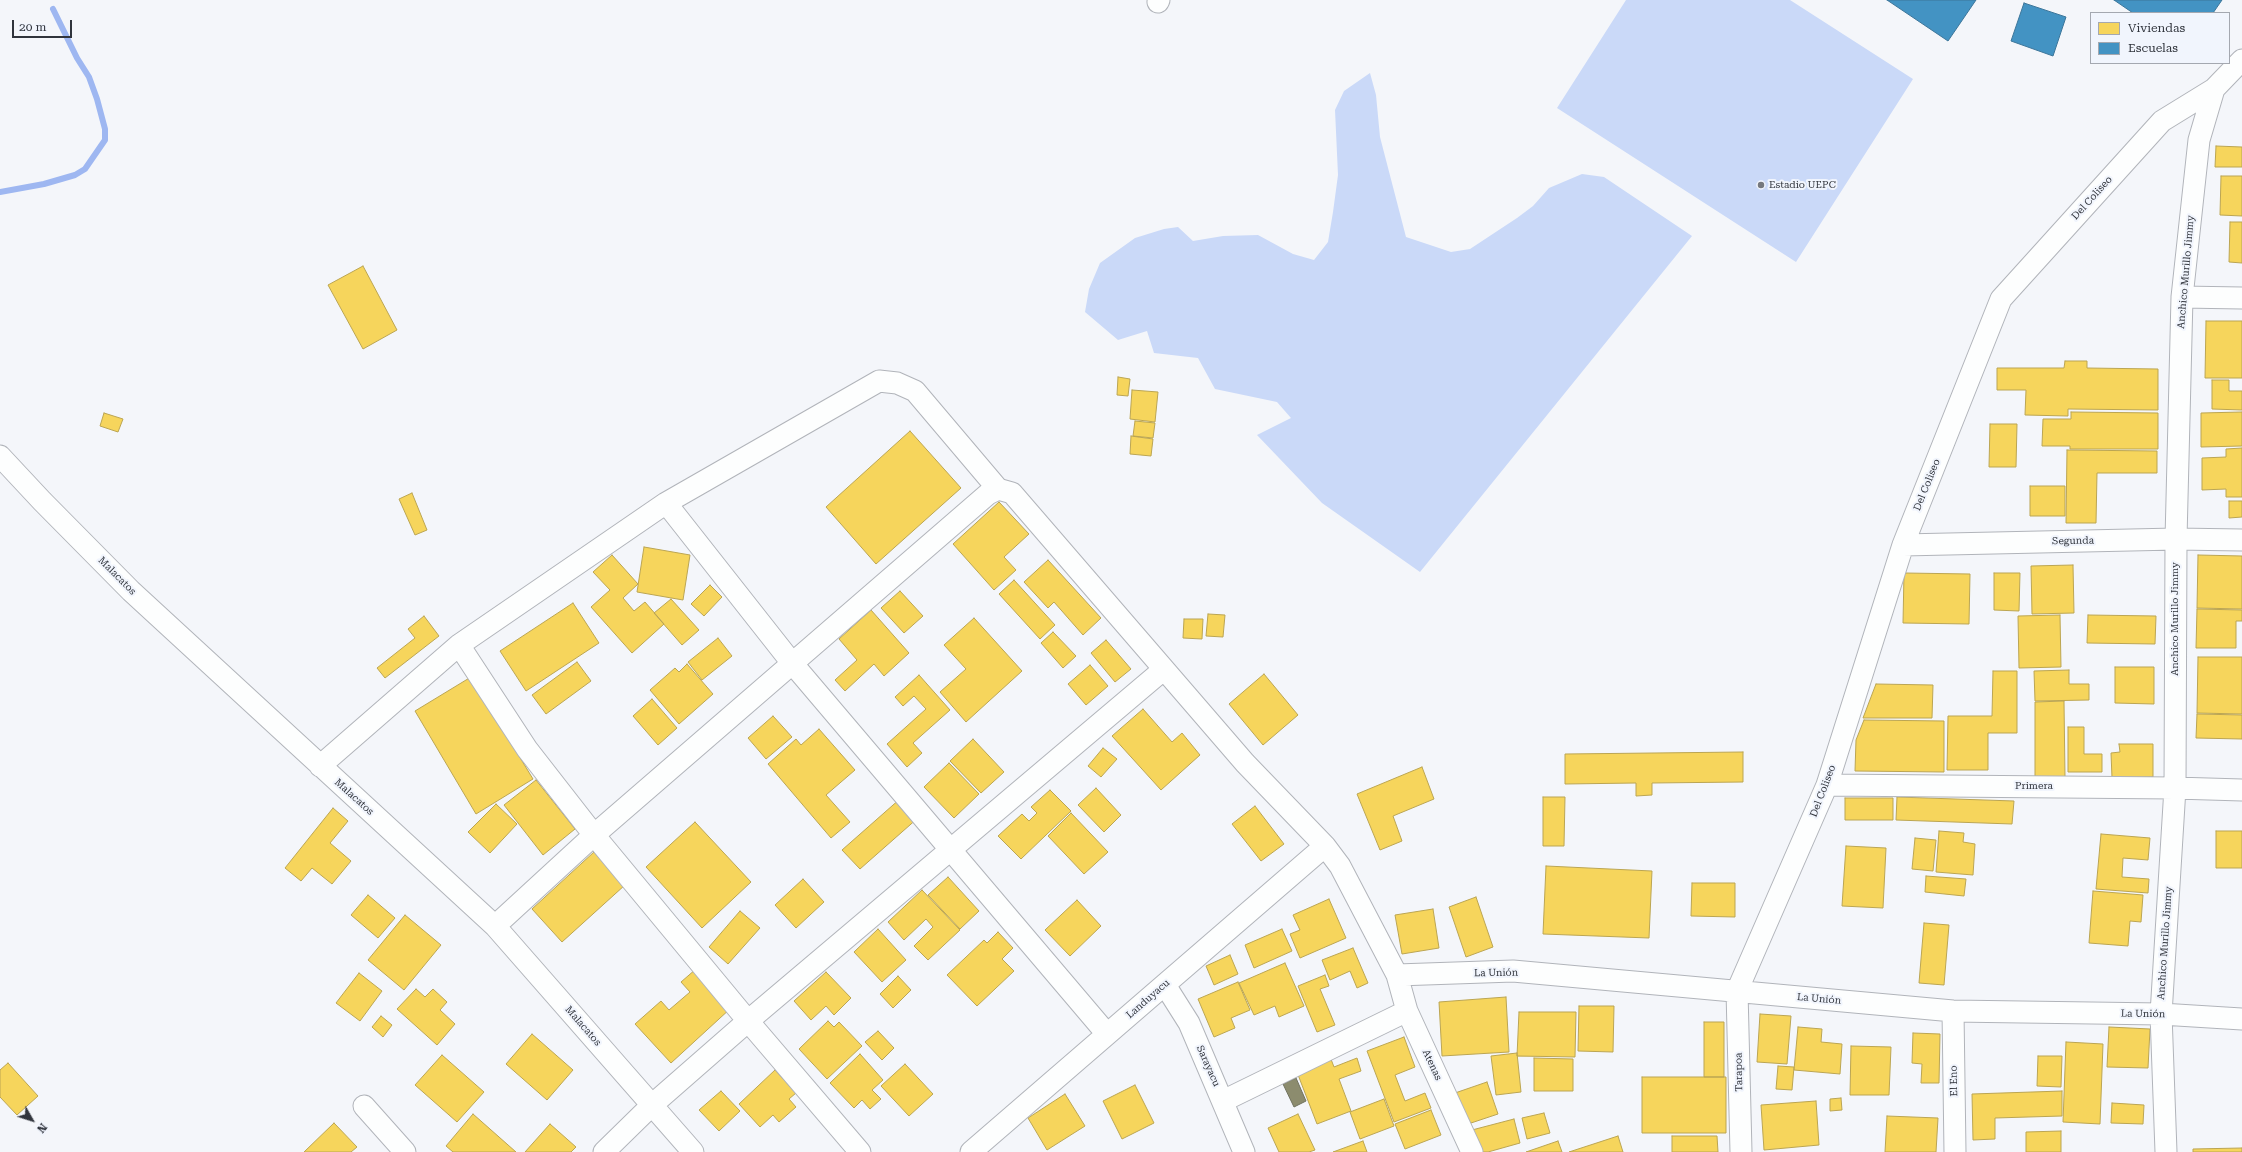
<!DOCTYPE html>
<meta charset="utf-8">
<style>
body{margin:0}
#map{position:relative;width:2242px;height:1152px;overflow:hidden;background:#f4f6fa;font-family:"Roboto Serif",serif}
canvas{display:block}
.legend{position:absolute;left:2090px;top:12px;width:140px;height:52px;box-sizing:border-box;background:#f1f5fd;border:1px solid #a4a8b0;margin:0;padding:5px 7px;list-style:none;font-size:12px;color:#30343c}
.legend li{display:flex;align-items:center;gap:8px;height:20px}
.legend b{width:20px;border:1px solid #a4a8b0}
.north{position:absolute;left:12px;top:1100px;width:40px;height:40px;-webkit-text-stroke:3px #f1f5fd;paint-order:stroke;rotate:129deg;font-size:11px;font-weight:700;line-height:16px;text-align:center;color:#30343c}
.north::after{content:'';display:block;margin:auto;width:14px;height:18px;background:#30343c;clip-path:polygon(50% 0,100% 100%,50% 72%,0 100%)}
.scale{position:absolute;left:12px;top:20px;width:60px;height:18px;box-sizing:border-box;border:2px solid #30343c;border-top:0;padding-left:5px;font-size:12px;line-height:14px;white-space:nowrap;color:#30343c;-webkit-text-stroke:3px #f1f5fd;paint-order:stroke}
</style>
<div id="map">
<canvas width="2242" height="1152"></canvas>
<ul class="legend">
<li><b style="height:11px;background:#f6d55c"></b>Viviendas</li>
<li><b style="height:11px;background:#4393c3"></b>Escuelas</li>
</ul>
<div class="north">N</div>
<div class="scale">20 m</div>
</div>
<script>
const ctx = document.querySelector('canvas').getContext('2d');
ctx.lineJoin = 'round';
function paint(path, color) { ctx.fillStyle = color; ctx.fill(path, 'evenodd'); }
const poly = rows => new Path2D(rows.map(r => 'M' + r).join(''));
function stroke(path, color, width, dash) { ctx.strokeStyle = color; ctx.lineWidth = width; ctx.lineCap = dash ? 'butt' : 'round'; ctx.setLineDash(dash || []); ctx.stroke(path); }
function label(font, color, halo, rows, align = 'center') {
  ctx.font = font + ' "Roboto Serif",serif'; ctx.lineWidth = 4; ctx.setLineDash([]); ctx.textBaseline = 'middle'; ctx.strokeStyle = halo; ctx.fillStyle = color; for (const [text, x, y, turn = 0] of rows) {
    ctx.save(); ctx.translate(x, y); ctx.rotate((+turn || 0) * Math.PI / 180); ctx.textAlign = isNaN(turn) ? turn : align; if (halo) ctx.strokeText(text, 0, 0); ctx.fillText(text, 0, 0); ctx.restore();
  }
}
paint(poly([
 [1626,0,1790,0,1913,79,1796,262,1557,108],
 [1370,73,1376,95,1380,137,1406,237,1451,252,1470,249,1517,218,1533,206,1549,188,1582,174,1604,177,1692,236,1420,572,1322,503,1257,435,1291,418,1277,402,1215,389,1198,358,1154,353,1147,331,1118,340,1085,312,1089,289,1100,263,1135,238,1164,229,1178,227,1193,241,1223,236,1258,235,1293,254,1314,260,1328,242,1333,212,1338,175,1335,110,1344,91]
]), '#cad9f8');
const homes = poly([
 [2216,146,2242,147,2242,167,2215,167,2216,146],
 [2221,176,2242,176,2242,216,2220,215,2221,176],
 [2230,222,2242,222,2242,263,2229,262,2230,222],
 [363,266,397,330,363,349,328,285,363,266],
 [2206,321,2242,321,2242,378,2205,378,2206,321],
 [2065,361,2087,361,2087,368,2158,369,2158,410,2068,409,2068,416,2025,415,2026,390,1997,390,1997,368,2064,368,2065,361],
 [1118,377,1130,379,1128,396,1117,395,1118,377],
 [2212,380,2229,380,2229,391,2242,391,2242,410,2212,409,2212,380],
 [1132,390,1158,392,1155,422,1130,419,1132,390],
 [2071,412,2158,413,2158,449,2070,449,2070,446,2042,446,2043,419,2071,419,2071,412],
 [2242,412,2242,446,2201,447,2201,413,2242,412],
 [104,413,123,419,118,432,100,426,104,413],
 [1135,421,1155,423,1153,438,1133,436,1135,421],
 [1990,424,2017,424,2016,467,1989,467,1990,424],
 [910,431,961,488,876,564,826,507,910,431],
 [1131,436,1153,439,1151,456,1130,454,1131,436],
 [2242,448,2242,497,2226,497,2226,489,2202,490,2202,458,2226,457,2226,449,2242,448],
 [2067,450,2157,451,2157,473,2097,473,2096,523,2066,523,2067,450],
 [2030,486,2065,486,2065,516,2030,516,2030,486],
 [412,493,427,530,415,535,399,499,412,493],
 [2229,501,2242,501,2242,517,2229,518,2229,501],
 [999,502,1029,534,1004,557,1016,570,994,590,953,544,999,502],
 [644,547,690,555,683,600,637,592,644,547],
 [612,555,638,584,623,598,634,611,645,602,664,624,632,653,591,607,610,590,593,572,612,555],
 [2198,555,2242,556,2242,609,2197,608,2198,555],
 [1048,560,1101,618,1083,635,1054,602,1048,608,1024,582,1048,560],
 [2073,565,2074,613,2032,614,2031,566,2073,565],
 [1904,573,1970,574,1969,624,1903,623,1904,573],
 [1994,573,2020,573,2019,611,1994,610,1994,573],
 [1014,580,1055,625,1040,639,999,594,1014,580],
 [710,585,722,597,704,616,691,604,710,585],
 [900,591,923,616,904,633,881,608,900,591],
 [671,599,699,630,682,645,654,613,671,599],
 [573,603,599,643,526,691,500,651,573,603],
 [2197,609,2242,610,2242,621,2236,621,2236,648,2196,648,2197,609],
 [871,610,909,653,884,676,874,664,845,691,835,680,857,660,839,639,871,610],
 [1208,614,1225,615,1223,637,1206,636,1208,614],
 [2060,615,2061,667,2019,668,2018,616,2060,615],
 [2088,615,2156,616,2155,644,2087,643,2088,615],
 [424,616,439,636,385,678,377,668,415,638,408,629,424,616],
 [974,618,1022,671,966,722,940,692,966,669,944,645,974,618],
 [1184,619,1203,619,1202,639,1183,638,1184,619],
 [1053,632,1076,656,1063,668,1041,643,1053,632],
 [718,638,732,656,702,680,688,662,718,638],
 [1106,640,1131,669,1115,682,1091,653,1106,640],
 [2198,657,2242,657,2242,714,2197,713,2198,657],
 [577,662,591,681,546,714,532,695,577,662],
 [687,664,713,694,679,724,650,690,675,668,679,672,687,664],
 [1090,665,1108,686,1086,705,1068,684,1090,665],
 [2115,667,2154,667,2154,704,2115,703,2115,667],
 [2069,670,2069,684,2089,684,2089,700,2035,701,2034,671,2069,670],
 [1993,671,2017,671,2017,733,1988,733,1988,770,1947,770,1948,716,1992,716,1993,671],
 [1264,674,1298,715,1263,745,1229,704,1264,674],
 [919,675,950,710,913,743,922,753,907,767,887,744,926,709,914,696,903,706,895,697,919,675],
 [471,677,533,779,476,814,415,711,471,677],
 [1876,684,1933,685,1932,718,1863,718,1876,684],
 [652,699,677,728,658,745,633,716,652,699],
 [2064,701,2065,777,2035,778,2035,702,2064,701],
 [1143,709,1172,742,1182,733,1200,755,1161,790,1112,736,1143,709],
 [2197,714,2242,715,2242,739,2196,738,2197,714],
 [773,716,792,737,766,759,748,738,773,716],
 [1864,720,1944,721,1944,772,1855,771,1856,740,1864,720],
 [2068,727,2084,727,2084,754,2102,754,2102,772,2068,772,2068,727],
 [819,729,855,770,826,795,850,822,831,838,768,764,796,739,801,745,819,729],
 [973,739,1004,772,981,793,950,761,973,739],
 [2119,744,2153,744,2153,777,2112,778,2111,753,2120,752,2119,744],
 [1103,748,1117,759,1101,777,1088,766,1103,748],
 [1743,752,1743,782,1652,783,1652,795,1636,796,1636,783,1565,784,1565,754,1743,752],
 [949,763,979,794,954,818,924,787,949,763],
 [1422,767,1434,799,1393,816,1402,841,1380,850,1357,794,1422,767],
 [536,780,575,829,543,855,504,805,536,780],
 [1096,788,1121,815,1104,832,1078,805,1096,788],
 [1050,790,1071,811,1021,859,998,836,1022,814,1029,821,1037,813,1031,807,1050,790],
 [1543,797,1565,797,1564,846,1543,846,1543,797],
 [1897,797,2014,801,2012,824,1896,820,1897,797],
 [901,798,919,817,860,869,842,850,901,798],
 [1845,798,1893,798,1893,820,1845,820,1845,798],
 [496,804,517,824,490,853,468,832,496,804],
 [1255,806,1284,844,1261,861,1232,824,1255,806],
 [333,808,348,821,330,843,351,861,332,884,312,868,301,881,285,868,333,808],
 [1071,813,1108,852,1084,874,1048,836,1071,813],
 [695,822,751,882,702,928,646,867,695,822],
 [1939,831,1964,833,1963,842,1975,844,1973,875,1936,872,1939,831],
 [2216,831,2242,831,2242,868,2216,868,2216,831],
 [2101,834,2150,838,2148,860,2123,858,2122,877,2149,879,2148,893,2096,889,2101,834],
 [1915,838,1936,840,1933,871,1912,869,1915,838],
 [1846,846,1886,848,1883,908,1842,906,1846,846],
 [594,852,625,885,562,942,532,909,594,852],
 [1546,866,1652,871,1649,938,1543,934,1546,866],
 [1926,876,1966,879,1964,896,1925,892,1926,876],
 [948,877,979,911,960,929,928,895,948,877],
 [803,879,824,902,796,928,775,905,803,879],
 [1692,883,1735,883,1735,917,1691,916,1692,883],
 [922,890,960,930,928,960,914,946,933,927,926,919,904,940,888,922,922,890],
 [2093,891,2143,895,2141,922,2130,921,2128,946,2089,943,2093,891],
 [368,895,395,918,378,938,351,915,368,895],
 [1476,897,1493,947,1466,957,1449,907,1476,897],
 [1329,899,1346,938,1300,958,1290,934,1300,930,1293,915,1329,899],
 [1077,900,1101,926,1070,956,1045,930,1077,900],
 [1433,909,1439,948,1402,954,1395,915,1433,909],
 [740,911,760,928,728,964,709,947,740,911],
 [405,915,441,945,404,990,368,960,405,915],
 [1924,923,1949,925,1944,985,1919,983,1924,923],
 [878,929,906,960,882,982,854,952,878,929],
 [1282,929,1292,951,1254,968,1245,945,1282,929],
 [998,932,1013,948,1002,959,1014,971,977,1006,947,975,984,940,987,943,998,932],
 [1353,948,1368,983,1357,988,1350,971,1330,980,1322,960,1353,948],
 [1230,955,1238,974,1214,985,1206,966,1230,955],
 [1285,963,1304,1006,1279,1017,1275,1006,1254,1015,1239,983,1285,963],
 [696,969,731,1008,671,1063,635,1024,661,1001,669,1010,690,992,681,982,696,969],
 [826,972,851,998,834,1015,826,1006,811,1020,794,1001,826,972],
 [359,973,382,991,360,1021,336,1003,359,973],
 [1325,975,1329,986,1320,989,1335,1025,1317,1032,1298,986,1325,975],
 [898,976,911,990,893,1008,880,994,898,976],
 [1238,982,1250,1010,1231,1018,1235,1028,1214,1037,1198,999,1238,982],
 [416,989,425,997,433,989,447,1002,440,1010,455,1024,437,1045,397,1009,416,989],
 [1506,997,1509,1052,1442,1056,1439,1002,1506,997],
 [1579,1006,1614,1006,1613,1052,1578,1051,1579,1006],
 [1519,1012,1576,1012,1575,1057,1517,1056,1519,1012],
 [1760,1014,1791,1016,1787,1064,1757,1062,1760,1014],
 [381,1016,392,1025,383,1037,372,1027,381,1016],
 [828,1021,834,1027,839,1022,862,1046,827,1079,799,1049,828,1021],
 [1704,1022,1724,1022,1724,1077,1704,1077,1704,1022],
 [1798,1027,1822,1029,1821,1042,1842,1044,1840,1074,1794,1070,1798,1027],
 [2109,1027,2150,1029,2148,1068,2107,1067,2109,1027],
 [878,1031,894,1048,882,1060,865,1042,878,1031],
 [1913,1033,1940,1034,1939,1083,1921,1083,1922,1064,1912,1063,1913,1033],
 [532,1034,573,1070,547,1100,506,1064,532,1034],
 [1404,1037,1415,1067,1395,1075,1405,1101,1425,1093,1431,1108,1394,1122,1367,1051,1404,1037],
 [2066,1042,2103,1044,2100,1124,2063,1122,2066,1042],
 [1851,1046,1891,1047,1889,1095,1850,1095,1851,1046],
 [1517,1053,1521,1092,1496,1095,1491,1056,1517,1053],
 [860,1054,883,1080,872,1090,881,1099,870,1109,862,1100,854,1108,830,1083,860,1054],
 [1329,1054,1334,1067,1357,1058,1361,1071,1339,1079,1351,1111,1317,1124,1295,1067,1329,1054],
 [442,1055,484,1092,457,1122,415,1085,442,1055],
 [2038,1056,2062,1056,2061,1087,2037,1086,2038,1056],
 [1534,1058,1573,1059,1573,1091,1534,1091,1534,1058],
 [8,1063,38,1096,17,1115,0,1097,0,1070,8,1063],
 [905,1064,933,1094,909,1116,881,1086,905,1064],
 [1778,1066,1794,1067,1792,1090,1776,1089,1778,1066],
 [775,1070,796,1093,789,1099,796,1107,779,1122,773,1115,760,1127,739,1104,775,1070],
 [1642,1077,1726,1077,1726,1133,1642,1133,1642,1077],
 [1487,1082,1498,1114,1465,1125,1455,1093,1487,1082],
 [1135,1085,1154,1123,1122,1139,1103,1101,1135,1085],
 [721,1091,740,1111,719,1131,699,1110,721,1091],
 [2062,1091,2062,1116,1995,1118,1995,1139,1973,1140,1972,1094,2062,1091],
 [1065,1094,1085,1126,1047,1150,1028,1118,1065,1094],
 [1841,1098,1842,1110,1830,1111,1830,1099,1841,1098],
 [1384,1099,1394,1126,1360,1139,1350,1112,1384,1099],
 [1816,1101,1819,1145,1764,1150,1761,1105,1816,1101],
 [2112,1103,2144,1105,2143,1124,2111,1123,2112,1103],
 [1431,1110,1441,1135,1405,1149,1395,1124,1431,1110],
 [1544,1113,1550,1133,1527,1139,1522,1118,1544,1113],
 [473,1114,516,1152,453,1152,446,1146,473,1114],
 [1298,1114,1315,1150,1309,1152,1279,1152,1268,1128,1298,1114],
 [1887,1116,1938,1118,1936,1152,1885,1152,1887,1116],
 [1514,1119,1520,1143,1488,1152,1477,1152,1472,1130,1514,1119],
 [334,1123,357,1147,351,1152,304,1152,334,1123],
 [550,1124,576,1147,571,1152,525,1152,550,1124],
 [2061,1131,2061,1152,2026,1152,2026,1132,2061,1131],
 [1618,1136,1623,1152,1569,1152,1618,1136],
 [1672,1136,1717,1136,1718,1152,1672,1152,1672,1136],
 [1363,1141,1367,1152,1333,1152,1363,1141],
 [1558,1141,1562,1152,1526,1152,1558,1141],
 [2242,1148,2242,1152,2193,1152,2193,1149,2242,1148]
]);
paint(homes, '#f6d55c');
stroke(homes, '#bba552', 1);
const schools = poly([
 [1887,0,1976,0,1948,41,1887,0],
 [2114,0,2222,0,2213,13,2133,13,2114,0],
 [2024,3,2066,17,2053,56,2011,41,2024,3]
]);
paint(schools, '#4393c3');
stroke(schools, '#3d769a', 1);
const industry = poly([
 [1296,1078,1306,1101,1294,1107,1283,1084,1296,1078]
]);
paint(industry, '#8c8c6e');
stroke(industry, '#70725f', 1);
stroke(poly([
 [0,192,44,184,75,175,85,169,105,140,105,129,97,99,89,77,77,58,53,9]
]), '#9eb7f1', 6);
const street = poly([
 [1158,2,1159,0],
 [2182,297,2242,298],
 [0,456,42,501,131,591,495,926,693,1152],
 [666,503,792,663,1107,1034],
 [1903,545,2176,539,2242,540],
 [459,645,527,749,594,835,748,1021,860,1152],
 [320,766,459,645,666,503,879,381,897,383,915,391,998,489],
 [1827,785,2175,788,2242,790],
 [495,926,594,835,988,494,998,489,1012,493,1245,763,1325,846,1340,866,1397,975,1407,1011,1472,1152],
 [1397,975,1513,971,1953,1011,2161,1014,2242,1019],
 [1165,985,1189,1023,1244,1152],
 [1953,1011,1955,1152],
 [1223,1101,1407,1011],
 [364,1106,405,1152],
 [604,1152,652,1105,748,1021,1163,670],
 [971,1152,1325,846],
 [1741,1152,1737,991,1827,785,1903,545,2001,299,2162,121,2214,89,2242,60],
 [2166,1152,2161,1014,2175,788,2176,539,2182,297,2199,140,2214,89]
]);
stroke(street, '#b1b4ba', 23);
stroke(street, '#fdfefe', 21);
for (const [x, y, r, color] of [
 [1761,185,4,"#75787e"]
]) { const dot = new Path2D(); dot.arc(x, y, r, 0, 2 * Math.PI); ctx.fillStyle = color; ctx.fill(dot); stroke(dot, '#f1f5fd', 1.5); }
label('10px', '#30343c', '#f1f5fd', [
 ["Estadio UEPC",1769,185]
], 'left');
label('10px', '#30343c', '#f1f5fd', [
 ["Del Coliseo",2092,198,-48],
 ["Anchico Murillo Jimmy",2186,272,-85],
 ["Del Coliseo",1927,485,-68],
 ["Segunda",2073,541,-1],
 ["Malacatos",117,576,45],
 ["Anchico Murillo Jimmy",2175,619,-90],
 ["Primera",2034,786],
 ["Del Coliseo",1823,791,-69],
 ["Malacatos",354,797,42],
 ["Anchico Murillo Jimmy",2165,943,-86],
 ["La Unión",1496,973,-1],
 ["Landuyacu",1148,999,-41],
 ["La Unión",1819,999,5],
 ["La Unión",2143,1014,1],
 ["Malacatos",583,1026,49],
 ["Atenas",1432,1065,65],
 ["Sarayacu",1208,1066,66],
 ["Tarapoa",1739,1072,-91],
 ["El Eno",1954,1081,-91]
]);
</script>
